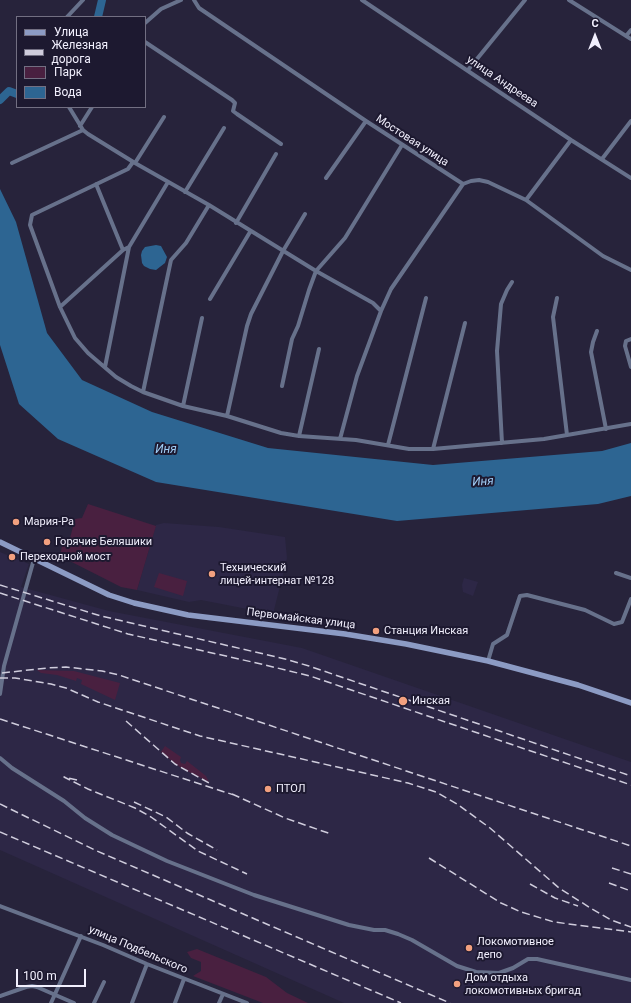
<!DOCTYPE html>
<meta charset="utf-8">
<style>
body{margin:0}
#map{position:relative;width:631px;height:1003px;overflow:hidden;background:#27233b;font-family:Roboto,sans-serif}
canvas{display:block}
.legend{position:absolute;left:16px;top:16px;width:130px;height:92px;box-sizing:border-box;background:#1d1930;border:1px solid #726f82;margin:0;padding:5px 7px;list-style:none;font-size:12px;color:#f1effd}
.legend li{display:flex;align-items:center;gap:8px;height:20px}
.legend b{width:20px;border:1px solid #726f82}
.north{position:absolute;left:575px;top:16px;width:40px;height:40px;-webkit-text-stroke:3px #1d1930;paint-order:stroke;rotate:0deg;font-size:11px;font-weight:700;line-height:16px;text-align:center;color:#f1effd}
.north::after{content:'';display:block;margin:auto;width:14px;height:18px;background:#f1effd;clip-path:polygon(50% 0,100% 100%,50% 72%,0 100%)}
.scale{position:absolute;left:16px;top:969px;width:70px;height:18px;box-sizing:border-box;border:2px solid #f1effd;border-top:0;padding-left:5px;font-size:12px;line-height:14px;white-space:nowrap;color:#f1effd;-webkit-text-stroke:3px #1d1930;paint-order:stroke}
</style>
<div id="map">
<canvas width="631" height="1003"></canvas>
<ul class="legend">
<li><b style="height:5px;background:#8c9bc4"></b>Улица</li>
<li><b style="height:5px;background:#cfccdc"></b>Железная дорога</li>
<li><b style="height:11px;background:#492040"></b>Парк</li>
<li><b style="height:11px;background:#2d6592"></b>Вода</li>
</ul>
<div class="north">С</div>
<div class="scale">100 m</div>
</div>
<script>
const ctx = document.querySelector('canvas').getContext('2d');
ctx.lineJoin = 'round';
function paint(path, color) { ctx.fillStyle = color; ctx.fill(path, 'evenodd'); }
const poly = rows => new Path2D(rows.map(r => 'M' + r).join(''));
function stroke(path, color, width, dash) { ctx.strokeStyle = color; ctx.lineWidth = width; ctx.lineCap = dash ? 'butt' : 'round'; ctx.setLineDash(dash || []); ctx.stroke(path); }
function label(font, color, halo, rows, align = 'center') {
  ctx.font = font + ' Roboto,sans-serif'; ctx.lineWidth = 4; ctx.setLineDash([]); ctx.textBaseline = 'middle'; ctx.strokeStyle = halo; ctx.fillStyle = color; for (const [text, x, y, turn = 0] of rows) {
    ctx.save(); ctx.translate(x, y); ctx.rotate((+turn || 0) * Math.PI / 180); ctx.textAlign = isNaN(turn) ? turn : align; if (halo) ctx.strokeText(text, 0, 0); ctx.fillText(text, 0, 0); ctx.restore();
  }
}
paint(poly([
 [164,523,219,527,285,537,287,558,273,614,201,600,189,602,137,590,156,525],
 [0,552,29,564,21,587,109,611,302,648,631,762,631,1003,344,1003,0,850],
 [464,578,478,582,473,596,463,592,462,585]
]), '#2d2746');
paint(poly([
 [88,504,156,526,137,590,121,587,60,556,63,541,69,542,75,519,82,518],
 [159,573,187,581,183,596,154,587],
 [37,670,74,671,120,683,115,700,81,684,82,680,77,678,76,681,57,675,41,673],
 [165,746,181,757,180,760,181,763,185,764,187,761,206,776,209,782,181,768,163,754,161,752],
 [197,949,266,977,287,993,308,1003,263,1003,193,976,201,971,201,962,191,958,187,952]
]), '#492040');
paint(poly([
 [0,189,16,222,47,333,82,380,152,412,268,448,433,465,602,451,631,443,631,496,598,504,397,521,156,482,58,439,19,404,0,345],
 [156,245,161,246,167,257,165,263,156,270,150,269,144,266,142,263,141,255,142,251,145,247]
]), '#2d6592');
stroke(poly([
 [98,17,102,0],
 [0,100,9,91,17,94]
]), '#2d6592', 8);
stroke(poly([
 [194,0,199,8,366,121,463,184,471,181,479,180,488,182,526,200,603,256,631,270],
 [362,0,571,140,631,178],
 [569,0,631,39],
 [67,17,83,0],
 [145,23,161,9,181,0],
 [626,36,631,30],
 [145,42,232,100,235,103,233,111,237,114,281,144],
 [468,70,525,0],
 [69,107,83,130,88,134,135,163,209,205,316,271,373,303,381,311,357,376,340,439],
 [80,126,92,107],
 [602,159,631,121],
 [133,162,128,169,32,215,30,225,60,307,75,338,88,353,116,377,131,386,143,392,183,406,227,416,281,433,299,436,356,440,409,449,433,449,544,439,631,424],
 [12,163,83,130],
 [135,163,164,117],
 [326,178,366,121],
 [96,184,123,250],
 [185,192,224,128],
 [526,200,571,140],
 [236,223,276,154],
 [557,298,553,317,567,435],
 [210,299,250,232],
 [60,307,123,250,129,247,168,182],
 [381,311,391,289,463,184],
 [597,331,593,342,591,352,606,429],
 [631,339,626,341,625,346,631,367],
 [105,367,129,247],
 [282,386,292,339,298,326,309,290,316,271,345,238,402,145],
 [143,392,171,260,186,243,209,205],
 [183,406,202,318],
 [227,416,247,326,251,314,283,251,305,214],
 [299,436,319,349],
 [502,443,497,351,501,304,507,290,512,282],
 [388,445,426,298],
 [433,449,465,323],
 [616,573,631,578],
 [488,661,493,644,507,635,520,596,527,595,585,610,614,624,622,622,631,599],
 [0,694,4,666,34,559],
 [0,758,12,768,64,801,85,818,112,835,167,861,254,895,349,925,374,930,385,930,398,934,412,940,457,966,476,972,499,973,513,968,528,959,537,959,631,980],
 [0,906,103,945,147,964,247,1003],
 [0,996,26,987,32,986,37,987,74,1003],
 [51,1003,81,936],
 [94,1003,104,982],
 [132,1003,147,964],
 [175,1003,184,979],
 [219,1003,223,994]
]), '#67718b', 4);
stroke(poly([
 [0,542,109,595,134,603,188,615,345,634,406,644,488,661,578,685,631,703]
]), '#8c9bc4', 5.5);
stroke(poly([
 [0,585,101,616,285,659,309,666,631,776],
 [0,593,128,634,261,664,310,676,631,785],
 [2,673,47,668,66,667,102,671,119,675,631,846],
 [0,678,15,678,51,684,66,688,98,702,200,736,408,783,436,792,457,804,490,828,559,888,592,909,611,920,631,927],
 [0,719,237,796],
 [126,721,175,764,209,783],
 [77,780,64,777,88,789,135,808,151,817,198,851,247,874],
 [232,794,285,818,331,834],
 [134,802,166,817,187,833,217,850],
 [0,804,97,851,450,1003],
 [0,832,401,1003],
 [429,858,501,903,521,912,554,922,631,932],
 [612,868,631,874],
 [609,883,631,891],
 [530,884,555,898,578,906]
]), '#cfccdc', 1.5, [8, 4]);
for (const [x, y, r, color] of [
 [16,522,4,"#f2a07f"],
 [47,542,4,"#f2a07f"],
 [12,557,4,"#f2a07f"],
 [212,574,4,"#f2a07f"],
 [376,631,4,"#f2a07f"],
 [403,701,5,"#f2a07f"],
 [268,789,4,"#f2a07f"],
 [469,948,4,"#f2a07f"],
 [457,984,4,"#f2a07f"]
]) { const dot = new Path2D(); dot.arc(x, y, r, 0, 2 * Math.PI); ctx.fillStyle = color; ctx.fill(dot); stroke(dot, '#1d1930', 1.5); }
label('11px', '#f1effd', '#1d1930', [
 ["улица Андреева",502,82,34],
 ["Мостовая улица",412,141,33],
 ["Первомайская улица",301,619,7],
 ["улица Подбельского",138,950,23]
]);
label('11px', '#f1effd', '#1d1930', [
 ["Мария-Ра",24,522],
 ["Горячие Беляшики",55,542],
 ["Переходной мост",20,557],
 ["Технический",220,568],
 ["лицей-интернат №128",220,581],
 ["Станция Инская",384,631],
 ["Инская",412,701],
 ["ПТОЛ",276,789],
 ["Локомотивное",477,942],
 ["депо",477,955],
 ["Дом отдыха",465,978],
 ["локомотивных бригад",465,991]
], 'left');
label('italic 12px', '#9ecbf3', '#1d1930', [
 ["Иня",166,450],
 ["Иня",483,482,-4]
]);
</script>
